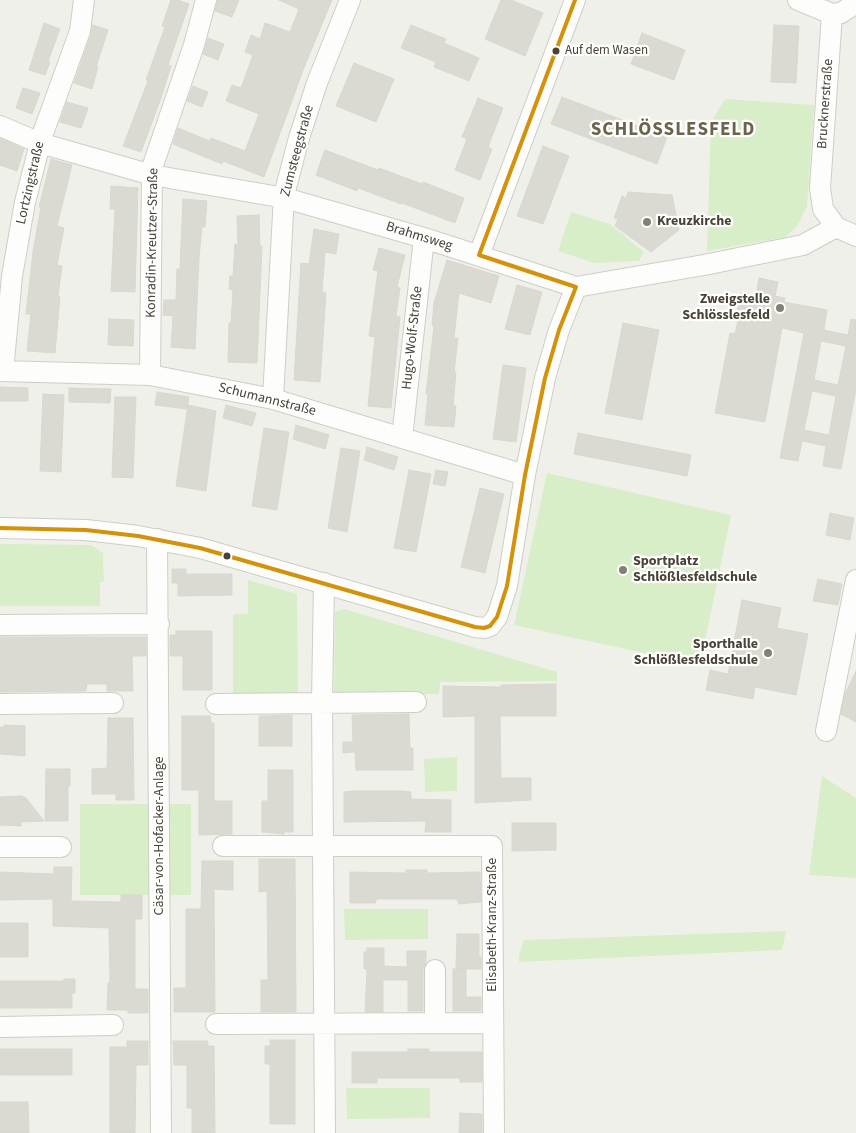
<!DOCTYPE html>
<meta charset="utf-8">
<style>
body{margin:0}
canvas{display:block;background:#f0f0ea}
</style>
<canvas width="856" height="1133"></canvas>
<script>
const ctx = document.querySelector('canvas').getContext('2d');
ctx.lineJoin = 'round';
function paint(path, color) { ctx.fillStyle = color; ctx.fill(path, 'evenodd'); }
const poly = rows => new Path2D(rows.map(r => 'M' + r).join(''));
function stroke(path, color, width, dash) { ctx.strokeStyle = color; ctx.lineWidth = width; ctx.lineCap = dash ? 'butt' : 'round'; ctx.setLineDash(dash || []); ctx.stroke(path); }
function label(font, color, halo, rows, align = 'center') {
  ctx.font = font + ' "Source Sans 3",sans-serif'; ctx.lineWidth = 4.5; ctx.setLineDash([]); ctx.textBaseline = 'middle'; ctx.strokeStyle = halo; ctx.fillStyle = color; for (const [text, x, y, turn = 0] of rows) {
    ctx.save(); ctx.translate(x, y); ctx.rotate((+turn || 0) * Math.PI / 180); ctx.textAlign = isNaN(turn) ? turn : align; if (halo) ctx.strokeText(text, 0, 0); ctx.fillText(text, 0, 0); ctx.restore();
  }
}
paint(poly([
 [725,99,814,105,807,206,798,225,786,237,707,251,711,122],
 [571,212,610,224,644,252,639,261,594,263,558,251],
 [547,473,731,515,700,665,514,625],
 [0,544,91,545,103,553,104,582,100,582,100,606,0,606],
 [248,580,297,594,298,695,233,696,233,614,248,614],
 [344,609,557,672,557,681,440,682,439,694,334,694,335,612],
 [457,757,457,791,425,792,424,759],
 [822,776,856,798,856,878,809,875],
 [80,804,191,804,191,895,80,895],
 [344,909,428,909,428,939,345,940],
 [786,931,782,950,519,962,519,955,524,940],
 [346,1088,430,1088,430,1118,347,1119]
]), '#d8eec8');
const building = poly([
 [171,0,178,0,189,4,168,65,171,66,161,98,141,152,123,146,148,81,146,80,165,27,162,26,171,0],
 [218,0,239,0,232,17,215,11,218,0],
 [279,0,332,0,305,65,264,177,223,161,222,164,173,144,178,128,210,141,211,138,245,151,259,114,226,101,232,85,241,88,253,55,245,52,251,35,260,39,265,23,290,32,299,9,279,0],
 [501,0,511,0,543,13,525,56,485,39,501,0],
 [44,23,60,29,48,61,50,62,45,75,29,70,44,23],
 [93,25,108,30,96,67,98,67,92,89,74,83,91,35,93,25],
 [411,25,446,39,444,43,479,58,469,81,434,67,436,62,401,48,411,25],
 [774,25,799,26,796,83,771,82,774,25],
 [642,33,685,50,674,80,631,64,642,33],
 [208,38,224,44,218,60,203,54,208,38],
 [354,63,394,79,376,122,336,106,354,63],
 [193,86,208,92,202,107,187,101,193,86],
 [23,88,40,93,32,114,16,108,23,88],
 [562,97,667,137,657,164,551,124,562,97],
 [478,98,503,108,488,147,492,149,480,180,455,170,467,139,462,137,478,98],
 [67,102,88,108,81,128,60,122,67,102],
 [0,139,24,149,17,171,0,165,0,139],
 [543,146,569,156,543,224,517,216,543,146],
 [325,150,378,170,379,168,422,184,423,182,464,198,455,223,402,203,401,204,358,188,357,191,316,175,325,150],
 [51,159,72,165,57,226,64,228,57,265,62,266,58,296,60,297,55,353,27,351,31,314,26,314,33,252,41,207,39,207,51,159],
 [111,186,138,188,135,292,111,291,115,209,110,209,111,186],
 [628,192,672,195,679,230,651,252,615,226,618,219,614,218,622,196,626,198,628,192],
 [183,199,207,201,205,227,202,227,199,258,195,349,171,347,173,316,163,315,164,300,176,300,177,269,180,269,183,199],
 [259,215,260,246,262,246,257,363,228,362,229,323,231,323,233,290,229,289,230,276,233,276,235,244,238,245,237,216,259,215],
 [314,229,339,234,336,254,325,252,322,292,326,293,320,382,294,380,301,263,309,264,314,229],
 [379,248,405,255,397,287,400,288,396,316,400,317,391,408,368,406,375,337,369,336,378,271,373,270,379,248],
 [447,260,499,276,491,303,459,293,454,338,458,338,454,372,456,372,453,406,456,406,454,427,425,425,428,394,426,394,434,326,432,325,434,303,447,260],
 [759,278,778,282,775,296,785,298,784,302,827,310,824,330,848,335,851,319,856,320,856,389,841,469,823,466,826,446,802,441,798,461,780,458,804,333,782,328,765,422,715,413,730,333,735,334,740,312,737,311,741,293,756,296,759,278],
 [821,341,846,346,838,385,814,380,821,341],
 [812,391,836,396,829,435,804,430,812,391],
 [517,285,542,292,530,335,505,329,517,285],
 [109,319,134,320,133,346,108,345,109,319],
 [623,323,659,330,642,420,605,413,623,323],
 [503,365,526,368,516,442,493,439,503,365],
 [0,387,28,388,28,401,0,401,0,387],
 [69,388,111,389,110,403,69,402,69,388],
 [157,392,189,397,187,409,155,405,157,392],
 [43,394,64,395,61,472,40,471,43,394],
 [115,397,136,397,133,478,112,477,115,397],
 [188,405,216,411,206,491,176,486,188,405],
 [226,405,256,413,252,426,223,418,226,405],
 [296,425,329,435,325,449,293,439,296,425],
 [264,428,289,432,277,510,252,506,264,428],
 [578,433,691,455,687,476,574,454,578,433],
 [367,447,398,457,394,470,364,460,367,447],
 [341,448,360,451,347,532,328,528,341,448],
 [409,470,431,474,416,552,394,548,409,470],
 [436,470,448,472,445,486,433,484,436,470],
 [480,488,504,494,485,573,461,567,480,488],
 [830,513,854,518,850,540,826,535,830,513],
 [172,569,186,569,186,574,232,574,232,595,178,596,178,583,172,583,172,569],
 [818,579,842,584,838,605,813,601,818,579],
 [742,600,781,608,777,628,808,634,796,695,755,687,753,699,706,690,710,670,728,674,742,600],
 [176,631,212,631,212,690,183,690,183,656,170,656,170,635,176,635,176,631],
 [0,637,146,637,146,656,132,656,133,691,107,691,107,684,87,684,86,691,0,692,0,637],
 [856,671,856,722,841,714,845,694,856,671],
 [556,684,556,716,500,716,501,778,531,778,531,800,475,803,475,716,443,717,443,686,501,687,501,685,556,684],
 [409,714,410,748,413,748,413,770,356,770,355,752,343,753,343,742,353,742,352,715,409,714],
 [292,715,292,746,259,746,259,716,292,715],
 [182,716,210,716,211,723,214,723,214,801,232,801,232,834,199,835,199,790,182,790,182,716],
 [108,718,133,718,134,800,116,800,116,794,92,794,92,769,107,768,108,718],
 [4,725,25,726,25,756,0,754,0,727,4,727,4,725],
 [46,769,70,769,70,786,68,786,68,821,45,821,46,769],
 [268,770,293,770,293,832,284,832,284,834,262,832,262,801,268,801,268,770],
 [353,791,401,791,411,792,411,799,451,800,451,832,425,832,426,821,344,822,344,792,353,791],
 [21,796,26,798,44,821,21,822,21,826,0,825,0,797,21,796],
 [512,823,556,823,556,850,512,851,512,823],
 [259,859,295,859,296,1012,261,1012,261,980,268,980,267,891,259,892,259,859],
 [202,861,233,861,233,890,214,889,215,1012,174,1012,174,988,186,988,186,909,201,909,202,861],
 [54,867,72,867,71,901,121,902,121,895,142,895,142,919,135,919,135,989,148,989,148,1013,128,1013,128,1010,107,1010,108,983,110,982,109,928,53,926,53,899,0,900,0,872,54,874,54,867],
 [406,870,427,870,427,873,480,872,481,902,459,904,457,899,377,899,375,903,350,903,350,872,406,873,406,870],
 [0,923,28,923,28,957,0,957,0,923],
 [457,934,479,934,479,957,481,957,481,969,456,969,457,934],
 [367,948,384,948,384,966,407,967,407,951,426,951,426,962,423,970,423,1011,408,1011,408,980,383,980,383,1012,365,1012,367,969,364,969,364,952,367,952,367,948],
 [453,969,466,969,466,997,481,997,481,1011,453,1011,453,969],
 [64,979,75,979,75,993,72,993,72,1008,0,1008,0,981,64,981,64,979],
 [270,1040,295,1040,295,1124,270,1124,270,1064,265,1064,265,1046,270,1046,270,1040],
 [127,1041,148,1041,148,1065,136,1065,135,1133,110,1133,110,1047,127,1047,127,1041],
 [173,1041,208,1041,208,1046,214,1046,215,1133,192,1133,192,1108,187,1108,187,1065,174,1065,173,1041],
 [0,1049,72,1049,72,1075,0,1075,0,1049],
 [408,1049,429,1049,429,1052,482,1052,482,1082,460,1082,460,1078,377,1078,377,1083,352,1083,352,1052,408,1052,408,1049],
 [0,1102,28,1102,29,1133,0,1133,0,1102],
 [460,1113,482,1114,482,1133,459,1133,460,1113]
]);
paint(building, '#dad9d2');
stroke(building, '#d9d7cf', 1);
const minor = poly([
 [798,0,832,14,820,188,823,209,836,227,856,236],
 [832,14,841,13,850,7,855,0],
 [0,126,40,143,152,175,285,198,424,238,576,287,704,265,803,245,836,227],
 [479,255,575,0],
 [0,371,150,375,273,399,525,475],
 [3,371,12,276,25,202,42,136,80,31,84,0],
 [150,375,152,168,194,45,206,0],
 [273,399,284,195,299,138,317,83,350,0],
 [402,438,424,238],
 [0,528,86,530,138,536,200,548,475,627,484,628,490,626,497,617,507,586,525,475,545,378,559,330,576,287],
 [157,539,161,1133],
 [324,583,322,702,325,1133],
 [0,625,159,624],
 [0,704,113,703],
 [216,704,416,702],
 [826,731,856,580],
 [223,846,492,846,494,1133],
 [0,847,61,847],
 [435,1023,435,970],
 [216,1024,493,1023],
 [0,1027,113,1025]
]);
stroke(minor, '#cecec7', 22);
stroke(minor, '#fdfdfc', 20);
stroke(poly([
 [0,528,86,530,138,536,200,548,475,627,484,628,490,626,497,617,507,586,525,475,545,378,559,330,576,287,479,255,575,0]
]), '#d4920b', 4);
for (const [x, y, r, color] of [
 [556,51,4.5,"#484335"],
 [647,222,5,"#838074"],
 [780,308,5,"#838074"],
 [227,556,4.5,"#484335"],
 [623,570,5,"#838074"],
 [768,653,5,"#838074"]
]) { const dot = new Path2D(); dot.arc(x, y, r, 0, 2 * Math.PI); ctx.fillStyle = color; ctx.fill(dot); stroke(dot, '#fff', 2); }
label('13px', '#484335', '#fff', [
 ["Auf dem Wasen",565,51]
], 'left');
label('14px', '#484335', '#fff', [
 ["Brucknerstraße",826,104,-86],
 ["Zumsteegstraße",298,151,-75],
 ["Lortzingstraße",31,183,-77],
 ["Brahmsweg",419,237,17],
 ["Konradin-Kreutzer-Straße",153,243,-89],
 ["Hugo-Wolf-Straße",413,338,-84],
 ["Schumannstraße",267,400,14],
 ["Cäsar-von-Hofacker-Anlage",160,836,-90],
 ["Elisabeth-Kranz-Straße",493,925,-90]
]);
label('bold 14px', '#484335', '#fff', [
 ["Kreuzkirche",657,222],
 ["Zweigstelle",770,300,"right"],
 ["Schlösslesfeld",770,316,"right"],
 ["Sportplatz",633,562],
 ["Schlößlesfeldschule",633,578],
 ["Sporthalle",758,645,"right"],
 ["Schlößlesfeldschule",758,661,"right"]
], 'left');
ctx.letterSpacing = '1px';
label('bold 19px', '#6b634b', '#fff', [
 ["SCHLÖSSLESFELD",673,131]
]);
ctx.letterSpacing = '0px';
</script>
